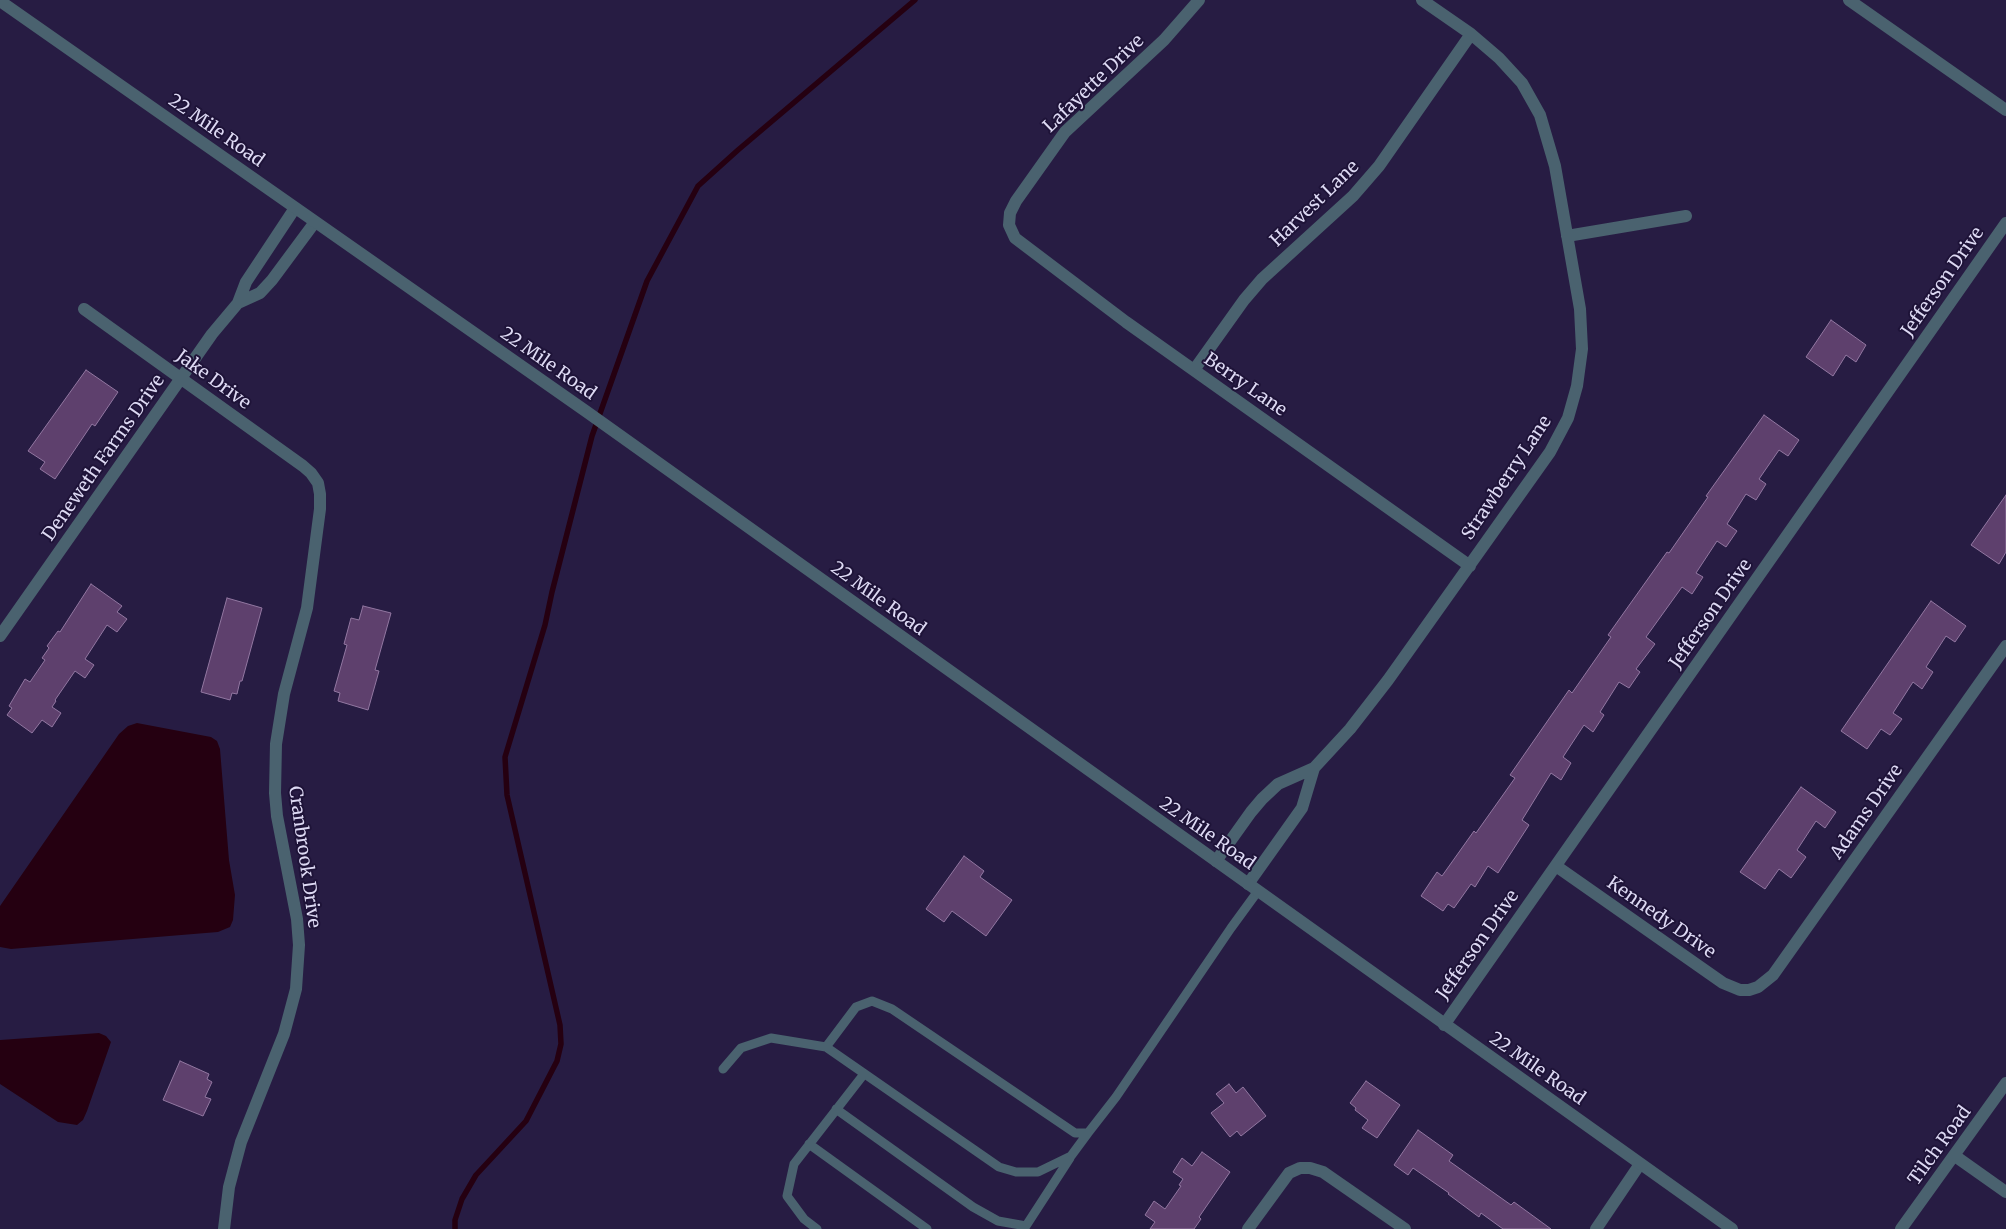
<!DOCTYPE html>
<style>
body{margin:0}
canvas{display:block;background:#271c43}
</style>
<canvas width="2006" height="1229"></canvas>
<script>
const ctx = document.querySelector('canvas').getContext('2d');
ctx.lineJoin = 'round';
function paint(path, color) { ctx.fillStyle = color; ctx.fill(path, 'evenodd'); }
const poly = rows => new Path2D(rows.map(r => 'M' + r).join(''));
function stroke(path, color, width, dash) { ctx.strokeStyle = color; ctx.lineWidth = width; ctx.lineCap = dash ? 'butt' : 'round'; ctx.setLineDash(dash || []); ctx.stroke(path); }
function label(font, color, halo, rows, align = 'center') {
  ctx.font = font + ' Merriweather,serif'; ctx.lineWidth = 4; ctx.setLineDash([]); ctx.textBaseline = 'middle'; ctx.strokeStyle = halo; ctx.fillStyle = color; for (const [text, x, y, turn = 0] of rows) {
    ctx.save(); ctx.translate(x, y); ctx.rotate((+turn || 0) * Math.PI / 180); ctx.textAlign = isNaN(turn) ? turn : align; if (halo) ctx.strokeText(text, 0, 0); ctx.fillText(text, 0, 0); ctx.restore();
  }
}
paint(poly([
 [137,723,211,737,217,741,220,749,229,860,235,895,233,920,230,927,218,932,11,949,0,947,0,906,119,734,128,726],
 [99,1033,106,1036,111,1042,87,1111,83,1120,77,1125,58,1122,0,1084,0,1040]
]), '#250011');
stroke(poly([
 [455,1229,455,1220,462,1199,476,1175,526,1121,557,1061,561,1044,560,1025,507,795,505,757,545,625,552,592,592,436,647,281,698,186,738,150,915,0]
]), '#250011', 5.5);
const building = poly([
 [1831,320,1866,345,1856,362,1846,355,1833,376,1806,357,1831,320],
 [86,370,118,392,95,426,92,424,55,479,40,469,45,462,28,451,86,370],
 [1764,415,1799,440,1788,456,1779,450,1759,479,1766,484,1756,500,1746,494,1727,524,1737,531,1726,547,1717,541,1696,573,1703,577,1692,594,1682,587,1646,637,1655,644,1636,669,1640,672,1629,688,1619,682,1600,712,1604,715,1593,732,1584,725,1563,757,1571,763,1561,780,1551,773,1522,820,1529,825,1498,873,1488,866,1475,887,1471,884,1454,908,1448,904,1443,911,1421,896,1437,872,1442,876,1474,831,1476,833,1515,778,1510,775,1569,690,1572,693,1611,637,1608,635,1667,552,1669,553,1708,497,1706,496,1764,415],
 [2006,495,2006,552,1999,564,1971,545,2006,495],
 [91,584,122,606,117,612,127,619,117,632,107,625,85,659,94,665,85,678,75,671,55,700,56,701,52,707,61,713,52,727,42,720,32,733,7,715,12,708,9,706,25,679,30,682,45,660,42,658,49,648,47,646,58,631,60,632,91,584],
 [227,598,262,608,242,681,240,681,237,694,232,693,230,700,201,692,227,598],
 [1931,601,1966,626,1955,642,1946,636,1926,667,1933,672,1922,689,1913,682,1893,713,1902,719,1890,735,1881,729,1867,749,1841,731,1931,601],
 [363,606,391,613,375,670,379,671,368,710,338,701,340,693,334,691,347,645,344,644,351,618,359,620,363,606],
 [1801,787,1836,812,1825,828,1816,821,1797,850,1806,857,1791,878,1779,869,1765,889,1740,872,1801,787],
 [964,856,984,871,980,877,1012,900,986,936,952,911,944,922,926,909,964,856],
 [180,1061,209,1074,207,1079,212,1082,205,1097,211,1099,203,1116,163,1100,180,1061],
 [1366,1081,1400,1105,1377,1138,1362,1128,1368,1120,1355,1110,1356,1108,1350,1103,1366,1081],
 [1229,1084,1236,1093,1243,1087,1266,1116,1241,1136,1237,1131,1230,1137,1211,1113,1224,1103,1216,1094,1229,1084],
 [1418,1130,1453,1155,1449,1161,1511,1205,1514,1202,1551,1229,1503,1229,1481,1213,1479,1217,1448,1194,1449,1193,1413,1168,1408,1175,1394,1165,1418,1130],
 [1202,1152,1230,1172,1199,1217,1201,1219,1194,1229,1150,1229,1155,1222,1145,1215,1154,1201,1165,1209,1181,1186,1179,1185,1183,1179,1173,1172,1182,1158,1192,1166,1202,1152]
]);
paint(building, '#5e406d');
stroke(building, '#9277a1', 1);
stroke(poly([
 [826,1047,999,1167,1016,1172,1038,1172,1071,1156,1088,1133],
 [723,1069,741,1048,771,1038,826,1047,856,1007,872,1001,892,1009,1075,1133,1088,1133,1116,1097,1231,928,1258,891],
 [836,1109,973,1207,998,1221,1026,1226],
 [809,1144,927,1229],
 [817,1229,804,1219,787,1196,794,1164,864,1074],
 [1024,1229,1070,1158]
]), '#4a626f', 9);
stroke(poly([
 [1199,0,1164,40,1065,132,1016,201,1010,213,1009,225,1015,238,1126,322,1470,566],
 [1849,0,2006,110],
 [1567,236,1686,216],
 [238,303,260,293,272,280,315,222],
 [84,309,303,466,311,473,318,483,320,494,320,509,307,608,284,694,276,744,275,793,277,816,297,919,299,945,296,989,284,1034,241,1142,229,1187,224,1229],
 [1194,370,1244,300,1262,279,1353,196,1379,166,1471,34],
 [0,636,212,334,238,303,246,282,295,208],
 [1216,861,1251,812,1262,799,1278,784,1314,768,1350,729,1388,680,1550,452,1568,418,1577,386,1582,349,1580,309,1555,166,1540,115,1522,83,1499,58,1471,34,1422,0],
 [1556,866,1723,983,1740,990,1749,990,1758,987,1773,975,2006,646],
 [1248,884,1302,808,1314,768],
 [1444,1025,2006,223],
 [1955,1156,2006,1192],
 [1248,1229,1289,1173,1300,1168,1310,1168,1323,1172,1405,1229],
 [1596,1229,1640,1164],
 [1901,1229,2006,1083]
]), '#4a626f', 12);
stroke(poly([
 [0,1,587,412,1732,1229]
]), '#4a626f', 12);
label('18px', '#ddd9f3', '#1e1338', [
 ["Lafayette Drive",1094,84,-44],
 ["22 Mile Road",216,131,35],
 ["Harvest Lane",1315,204,-44],
 ["Jefferson Drive",1943,282,-55],
 ["22 Mile Road",548,364,35],
 ["Jake Drive",213,380,36],
 ["Berry Lane",1245,385,35],
 ["Deneweth Farms Drive",104,458,-55],
 ["Strawberry Lane",1507,478,-56],
 ["22 Mile Road",878,599,36],
 ["Jefferson Drive",1711,614,-55],
 ["Adams Drive",1867,812,-55],
 ["22 Mile Road",1207,834,35],
 ["Cranbrook Drive",304,857,82],
 ["Kennedy Drive",1661,918,35],
 ["Jefferson Drive",1478,945,-55],
 ["22 Mile Road",1537,1069,35],
 ["Tilch Road",1940,1146,-54]
]);
</script>
